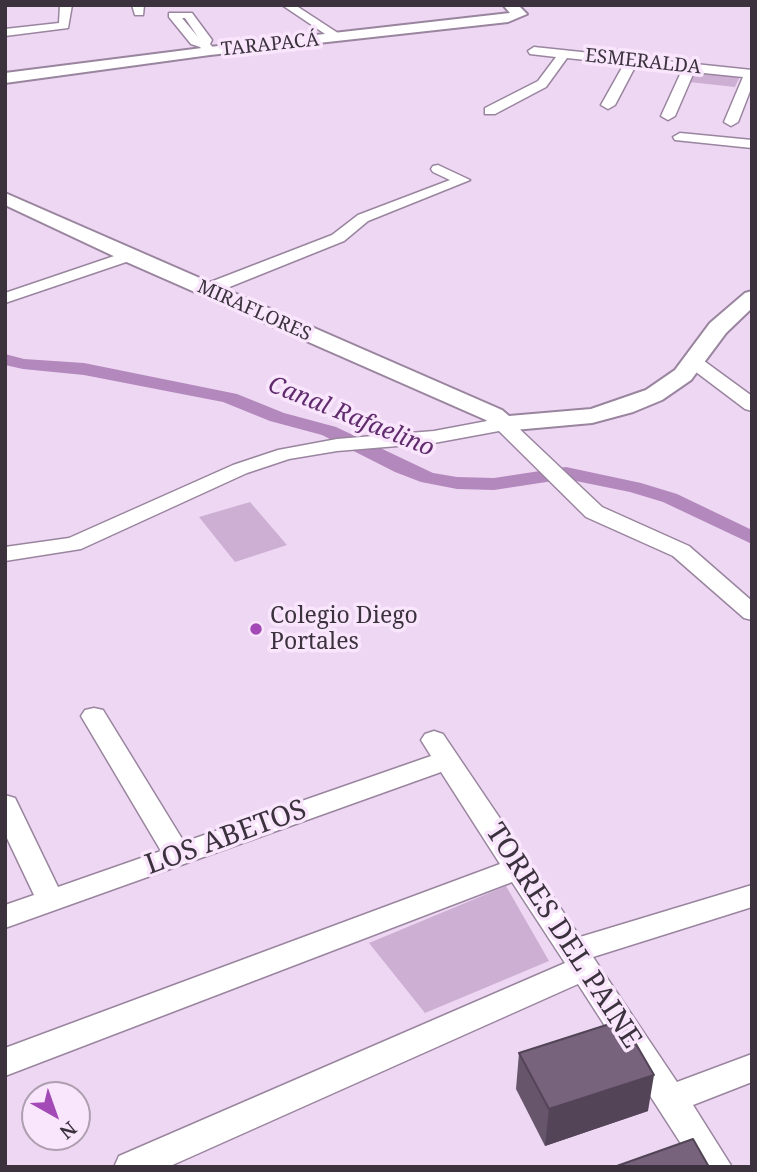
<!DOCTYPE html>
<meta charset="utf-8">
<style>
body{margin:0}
#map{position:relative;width:757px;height:1172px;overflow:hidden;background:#eed7f3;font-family:"Noto Serif",serif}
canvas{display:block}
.frame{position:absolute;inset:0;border:7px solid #3b323d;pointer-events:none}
.north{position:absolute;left:21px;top:1081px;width:70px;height:70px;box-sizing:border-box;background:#f9e6fd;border:2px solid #ad9eb0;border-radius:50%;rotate:140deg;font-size:19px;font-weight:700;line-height:28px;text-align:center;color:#3b323d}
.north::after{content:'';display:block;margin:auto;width:24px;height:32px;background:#a34ab6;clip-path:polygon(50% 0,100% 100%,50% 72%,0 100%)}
</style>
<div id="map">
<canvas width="757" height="1172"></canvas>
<div class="frame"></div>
<div class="north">N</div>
</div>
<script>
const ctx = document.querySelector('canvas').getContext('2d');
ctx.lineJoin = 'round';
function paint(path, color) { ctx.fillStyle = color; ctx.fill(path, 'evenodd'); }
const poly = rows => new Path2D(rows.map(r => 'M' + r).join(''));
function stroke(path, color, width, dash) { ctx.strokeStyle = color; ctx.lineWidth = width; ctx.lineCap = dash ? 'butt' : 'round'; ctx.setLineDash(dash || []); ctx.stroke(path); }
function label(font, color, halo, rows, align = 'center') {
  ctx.font = font + ' "Noto Serif",serif'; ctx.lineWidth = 7; ctx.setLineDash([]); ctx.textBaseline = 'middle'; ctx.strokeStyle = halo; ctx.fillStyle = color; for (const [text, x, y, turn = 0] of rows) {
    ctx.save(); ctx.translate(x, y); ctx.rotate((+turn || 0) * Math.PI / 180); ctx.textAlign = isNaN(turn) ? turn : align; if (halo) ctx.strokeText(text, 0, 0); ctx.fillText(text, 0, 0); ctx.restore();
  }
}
paint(poly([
 [694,69,741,74,735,87,689,82],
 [250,502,287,545,235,562,199,517],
 [506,886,549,961,425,1013,369,943]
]), '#ceafd4');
paint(poly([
 [5,354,24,359,84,363,237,394,284,413,336,427,433,473,457,477,494,478,566,467,641,483,677,494,752,530,752,544,663,502,630,492,566,479,494,490,457,489,421,482,395,472,322,435,270,421,223,402,84,375,23,369,5,365,5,354]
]), '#b388bc');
const minor = poly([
 [60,5,72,5,68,28,5,36,5,29,59,23,60,5],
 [132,5,144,5,143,15,135,15,132,5],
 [282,5,295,5,344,37,334,40,282,5],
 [169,13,192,13,212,40,210,44,216,51,214,54,206,54,200,47,191,44,169,17,169,13],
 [182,18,185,18,198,37,182,18],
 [534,47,752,70,752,86,738,122,731,126,724,122,743,77,694,72,675,116,668,120,661,116,682,70,636,65,615,105,608,109,601,105,624,64,567,58,546,87,495,114,485,114,485,108,538,81,556,57,530,54,528,51,534,47],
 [680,133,752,140,752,148,675,140,673,137,680,133],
 [438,165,470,180,368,221,344,241,212,294,200,294,198,290,200,286,332,235,358,215,450,180,433,172,431,169,433,166,438,165],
 [129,251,135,253,137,256,135,259,5,303,5,293,129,251],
 [694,357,700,358,752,396,752,411,745,409,688,366,685,362,688,358,694,357],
 [503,418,510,420,602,507,689,546,752,601,752,620,744,618,673,556,586,517,499,431,434,443,337,451,289,459,247,473,81,549,5,561,5,547,69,538,233,465,278,450,337,439,434,431,503,418],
 [94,708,103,710,184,842,431,756,421,740,425,734,434,731,443,734,580,937,752,885,752,907,593,957,677,1082,752,1054,752,1082,693,1105,732,1167,696,1167,578,984,168,1167,114,1167,119,1156,565,963,512,882,5,1076,5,1048,500,864,441,772,5,928,5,905,34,895,5,834,5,795,15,798,58,887,161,851,81,716,85,710,94,708]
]);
const tertiary = poly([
 [503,5,518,5,527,14,508,22,210,55,5,83,5,73,210,47,510,13,503,5],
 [5,193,502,410,509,416,591,409,646,390,675,370,710,323,745,293,752,291,752,308,726,333,691,380,662,400,633,412,592,423,503,431,495,429,486,420,122,260,5,205,5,193]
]);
stroke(minor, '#9a859f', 3);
stroke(tertiary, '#9a859f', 4);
paint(minor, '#fff');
paint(tertiary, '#fff');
paint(poly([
 [519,1053,648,1111,545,1146,516,1089]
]), '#66556b');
paint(poly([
 [654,1075,648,1111,545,1146,549,1109]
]), '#534557');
const building = poly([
 [622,1020,654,1075,549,1109,519,1053,622,1020],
 [693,1139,709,1167,614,1167,693,1139]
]);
paint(building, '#77637c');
stroke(building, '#534557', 2);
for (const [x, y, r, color] of [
 [256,629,7,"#a34ab6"]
]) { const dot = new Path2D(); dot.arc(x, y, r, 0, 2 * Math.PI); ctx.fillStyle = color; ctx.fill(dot); stroke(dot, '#f9e6fd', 2.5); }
label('19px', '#3b323d', '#f9e6fd', [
 ["TARAPACÁ",270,45,-6],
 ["ESMERALDA",643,62,6],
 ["MIRAFLORES",254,311,24]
]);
label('23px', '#3b323d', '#f9e6fd', [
 ["Colegio Diego",270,616],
 ["Portales",270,642]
], 'left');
label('italic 24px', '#612c6d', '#f9e6fd', [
 ["Canal Rafaelino",351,417,22]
]);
label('28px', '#3b323d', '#f9e6fd', [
 ["LOS ABETOS",226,838,-20],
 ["TORRES DEL PAINE",563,936,57]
]);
</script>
